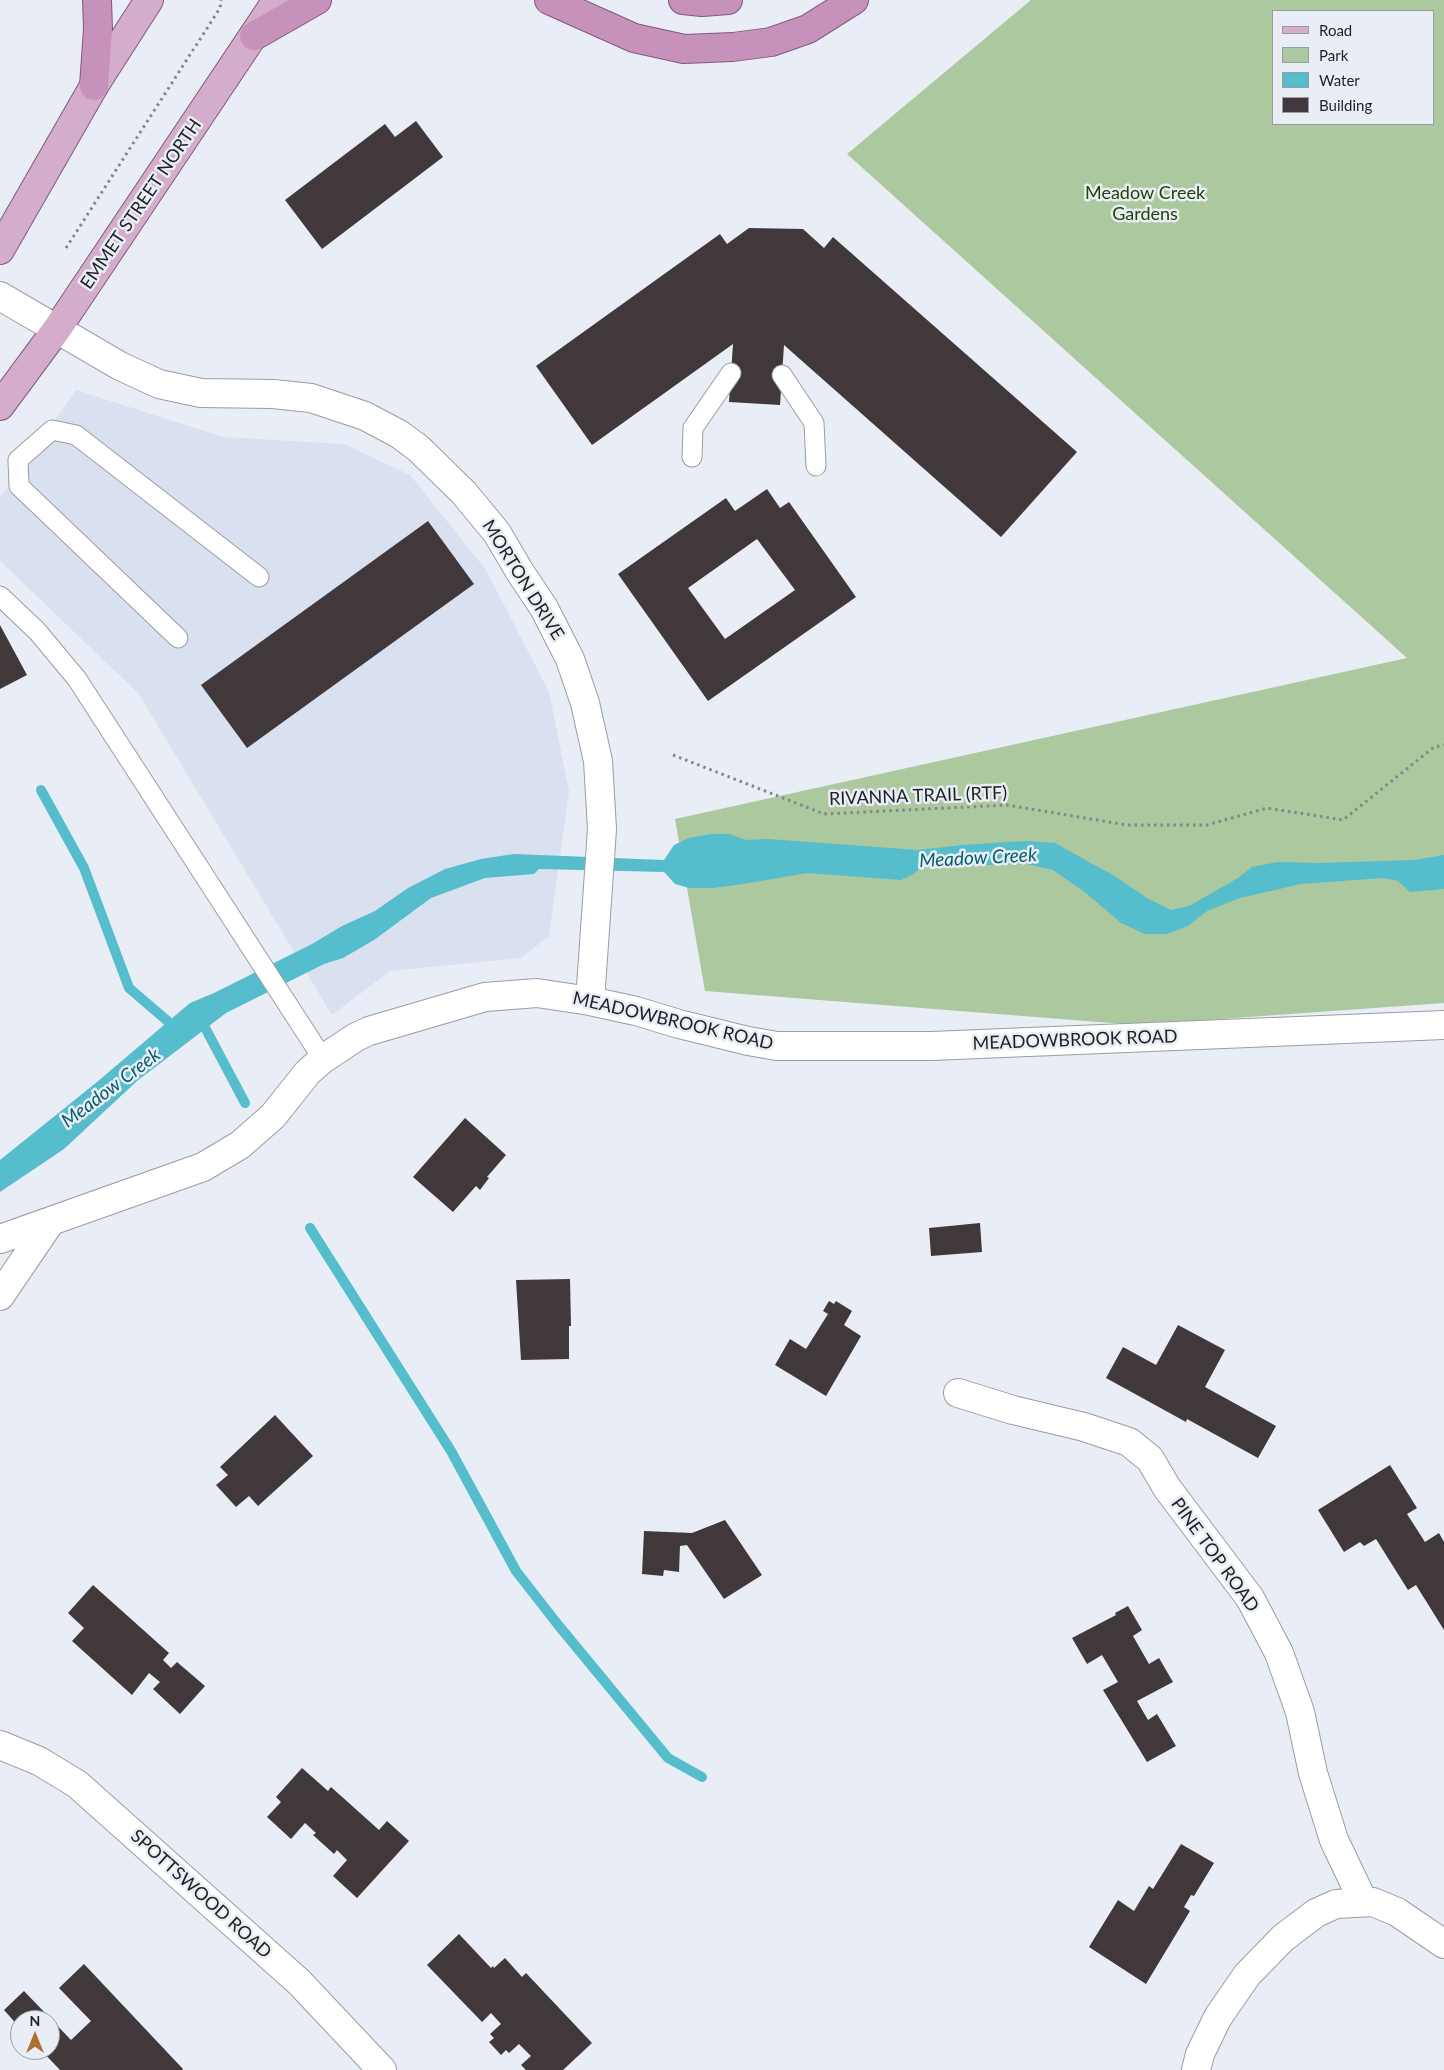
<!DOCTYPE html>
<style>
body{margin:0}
#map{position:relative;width:1444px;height:2070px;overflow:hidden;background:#e9edf5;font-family:Lato,sans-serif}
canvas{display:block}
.legend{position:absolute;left:1272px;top:10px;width:162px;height:115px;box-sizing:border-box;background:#e9edf5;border:1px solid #989ba1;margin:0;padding:6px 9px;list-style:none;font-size:15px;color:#1e2023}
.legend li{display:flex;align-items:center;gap:10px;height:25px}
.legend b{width:25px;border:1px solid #989ba1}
.north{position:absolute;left:10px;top:2010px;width:50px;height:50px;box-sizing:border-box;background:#e9edf5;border:1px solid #989ba1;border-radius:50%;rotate:0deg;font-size:14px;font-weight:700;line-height:20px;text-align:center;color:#1e2023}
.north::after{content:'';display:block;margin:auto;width:18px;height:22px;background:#ac7033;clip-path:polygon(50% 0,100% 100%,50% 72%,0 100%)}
</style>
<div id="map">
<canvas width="1444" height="2070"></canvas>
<ul class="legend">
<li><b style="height:6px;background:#d4adcd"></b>Road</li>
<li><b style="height:14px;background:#acc89e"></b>Park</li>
<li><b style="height:14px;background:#55bdcc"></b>Water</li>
<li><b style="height:14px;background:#40383a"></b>Building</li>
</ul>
<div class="north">N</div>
</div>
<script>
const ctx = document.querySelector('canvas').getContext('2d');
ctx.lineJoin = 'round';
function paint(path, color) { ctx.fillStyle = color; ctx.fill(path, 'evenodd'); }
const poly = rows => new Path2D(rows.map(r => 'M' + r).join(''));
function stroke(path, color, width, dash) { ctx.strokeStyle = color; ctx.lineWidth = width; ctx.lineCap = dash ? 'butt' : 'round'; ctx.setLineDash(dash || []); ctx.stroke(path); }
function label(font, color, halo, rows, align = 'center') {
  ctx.font = font + ' Lato,sans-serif'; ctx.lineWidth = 5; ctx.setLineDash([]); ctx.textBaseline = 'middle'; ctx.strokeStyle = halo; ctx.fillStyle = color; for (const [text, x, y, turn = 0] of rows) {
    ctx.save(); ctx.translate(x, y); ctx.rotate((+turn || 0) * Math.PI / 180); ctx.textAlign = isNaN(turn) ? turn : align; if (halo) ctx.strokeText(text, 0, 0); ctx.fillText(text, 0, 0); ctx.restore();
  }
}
paint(poly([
 [76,390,223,437,344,444,410,475,486,570,549,692,569,791,549,936,521,958,390,971,332,1015,138,693,0,561,0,498]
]), '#d9e1f0');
paint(poly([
 [1031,0,1444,0,1444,1003,1137,1025,705,991,675,819,1407,658,847,154],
 [1273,11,1433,11,1433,124,1273,124]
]), '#acc89e');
paint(poly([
 [711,834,730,834,746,840,768,839,918,850,962,845,1025,841,1055,843,1116,877,1147,898,1171,910,1189,906,1238,878,1252,867,1278,862,1319,863,1414,860,1444,855,1444,889,1410,892,1398,881,1383,878,1301,884,1240,898,1207,911,1188,926,1167,934,1145,934,1121,923,1086,893,1053,870,1027,864,921,867,914,874,901,880,807,873,744,884,713,888,689,888,675,884,664,872,539,869,534,874,485,878,431,898,374,940,343,958,324,964,226,1013,137,1081,64,1149,0,1192,0,1160,97,1082,190,1003,214,993,312,944,342,926,375,911,408,888,445,869,481,859,514,854,664,860,674,845,689,838]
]), '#55bdcc');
stroke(poly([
 [41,790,84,868,129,988,178,1030],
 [201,1020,245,1103],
 [310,1228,451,1451,516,1571,559,1626,668,1758,702,1777]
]), '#55bdcc', 10);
paint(poly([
 [416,121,443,157,322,249,285,200,385,124,395,137],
 [749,228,803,229,824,248,833,237,1077,452,1001,537,784,345,780,405,729,402,733,344,592,445,536,366,720,234,727,244],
 [767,489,780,508,789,502,856,597,708,701,618,574,726,498,735,511],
 [757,539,795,590,725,639,688,588],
 [428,521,474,584,247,748,201,685],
 [0,625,27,675,0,689],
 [465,1118,506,1155,487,1177,489,1178,480,1190,476,1186,453,1212,413,1177],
 [980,1223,982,1252,931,1256,929,1228],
 [570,1279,571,1326,569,1326,569,1359,521,1360,516,1280],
 [829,1301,834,1304,836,1301,852,1311,844,1325,861,1336,826,1396,775,1365,790,1339,806,1349,828,1314,823,1311],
 [1178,1325,1225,1350,1205,1387,1276,1426,1258,1458,1187,1419,1186,1422,1106,1378,1123,1347,1156,1365],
 [275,1415,313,1456,258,1506,249,1496,236,1507,216,1485,228,1475,220,1467],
 [1390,1465,1417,1508,1407,1514,1425,1542,1439,1533,1444,1542,1444,1630,1416,1585,1408,1590,1376,1539,1364,1546,1360,1542,1344,1552,1318,1510],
 [725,1520,762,1575,724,1599,687,1545,680,1546,679,1572,664,1570,663,1576,642,1574,644,1531,692,1533],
 [93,1585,169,1653,163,1660,171,1668,177,1662,205,1686,180,1714,153,1689,160,1682,149,1673,132,1695,72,1641,84,1628,68,1613],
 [1128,1606,1142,1630,1133,1636,1149,1664,1159,1658,1173,1682,1137,1701,1148,1720,1157,1714,1176,1746,1147,1762,1103,1690,1118,1682,1102,1655,1087,1664,1072,1638,1116,1615,1115,1613],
 [302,1768,328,1791,331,1787,379,1830,387,1821,409,1841,357,1898,333,1876,347,1860,337,1850,334,1854,313,1835,316,1833,305,1823,291,1839,267,1817,281,1802,276,1797],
 [1181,1844,1214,1863,1194,1896,1191,1895,1184,1907,1190,1911,1146,1984,1089,1947,1118,1900,1134,1911,1149,1886,1153,1889],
 [459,1934,491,1968,493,1966,494,1968,505,1958,522,1977,526,1973,592,2043,563,2070,526,2070,521,2065,531,2056,519,2044,509,2053,506,2050,501,2055,489,2042,494,2038,490,2034,501,2024,491,2013,482,2022,427,1965],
 [84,1964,183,2069,182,2070,60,2070,41,2050,50,2050,50,2020,20,2020,20,2028,4,2010,24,1991,71,2040,91,2021,59,1988]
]), '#40383a');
const service = poly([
 [782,375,814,423,816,466],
 [692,457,693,428,731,373],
 [0,596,37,631,77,679,323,1059],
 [178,638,19,486,18,460,52,430,76,435,259,577]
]);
const minor = poly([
 [0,296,120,366,159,384,201,393,273,394,311,398,365,416,399,434,418,448,464,493,497,533,520,572,544,608,570,659,585,703,598,761,602,829,590,1001],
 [0,1239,203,1167,240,1145,273,1116,308,1072,323,1059,356,1037,369,1031,485,997,537,993,590,1001,636,1011,679,1024,748,1041,777,1046,931,1046,1444,1025],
 [0,1296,51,1221],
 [958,1393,1013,1410,1084,1427,1129,1442,1150,1459,1167,1488,1250,1598,1279,1653,1300,1712,1313,1773,1334,1840,1363,1901],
 [0,1745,39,1761,77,1784,299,1982,382,2070],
 [1196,2070,1200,2054,1218,2017,1247,1975,1283,1938,1316,1913,1336,1904,1373,1902,1397,1912,1444,1944]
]);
const primary = poly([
 [0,250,94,86,149,0],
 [0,406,57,329,277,0]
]);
const trunk = poly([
 [549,0,634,38,684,49,733,47,771,42,808,29,854,0],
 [683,0,702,2,728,0],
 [254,36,317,0],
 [94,86,98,29,97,0]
]);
stroke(service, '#999da4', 21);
stroke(minor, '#999da4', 30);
stroke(primary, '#82587c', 30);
stroke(trunk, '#82587c', 30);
stroke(poly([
 [66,248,220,8,221,0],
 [673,755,824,814,1007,805,1127,825,1207,825,1267,808,1343,820,1434,747,1444,745]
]), '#83868b', 3, [2.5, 4]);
stroke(service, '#fff', 19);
stroke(minor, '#fff', 28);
stroke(primary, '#d4adcd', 28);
stroke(trunk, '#c692bc', 28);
label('18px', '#1e4400', '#e9edf5', [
 ["Meadow Creek",1145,193],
 ["Gardens",1145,214]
]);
label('18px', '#1e2023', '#e9edf5', [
 ["EMMET STREET NORTH",141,204,-56],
 ["MORTON DRIVE",523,580,58],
 ["RIVANNA TRAIL (RTF)",918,796,-2],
 ["MEADOWBROOK ROAD",673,1021,13],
 ["MEADOWBROOK ROAD",1075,1040,-2],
 ["PINE TOP ROAD",1215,1555,54],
 ["SPOTTSWOOD ROAD",201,1894,42]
]);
label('italic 19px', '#015f6a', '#e9edf5', [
 ["Meadow Creek",978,858,-3],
 ["Meadow Creek",111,1088,-37]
]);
</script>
